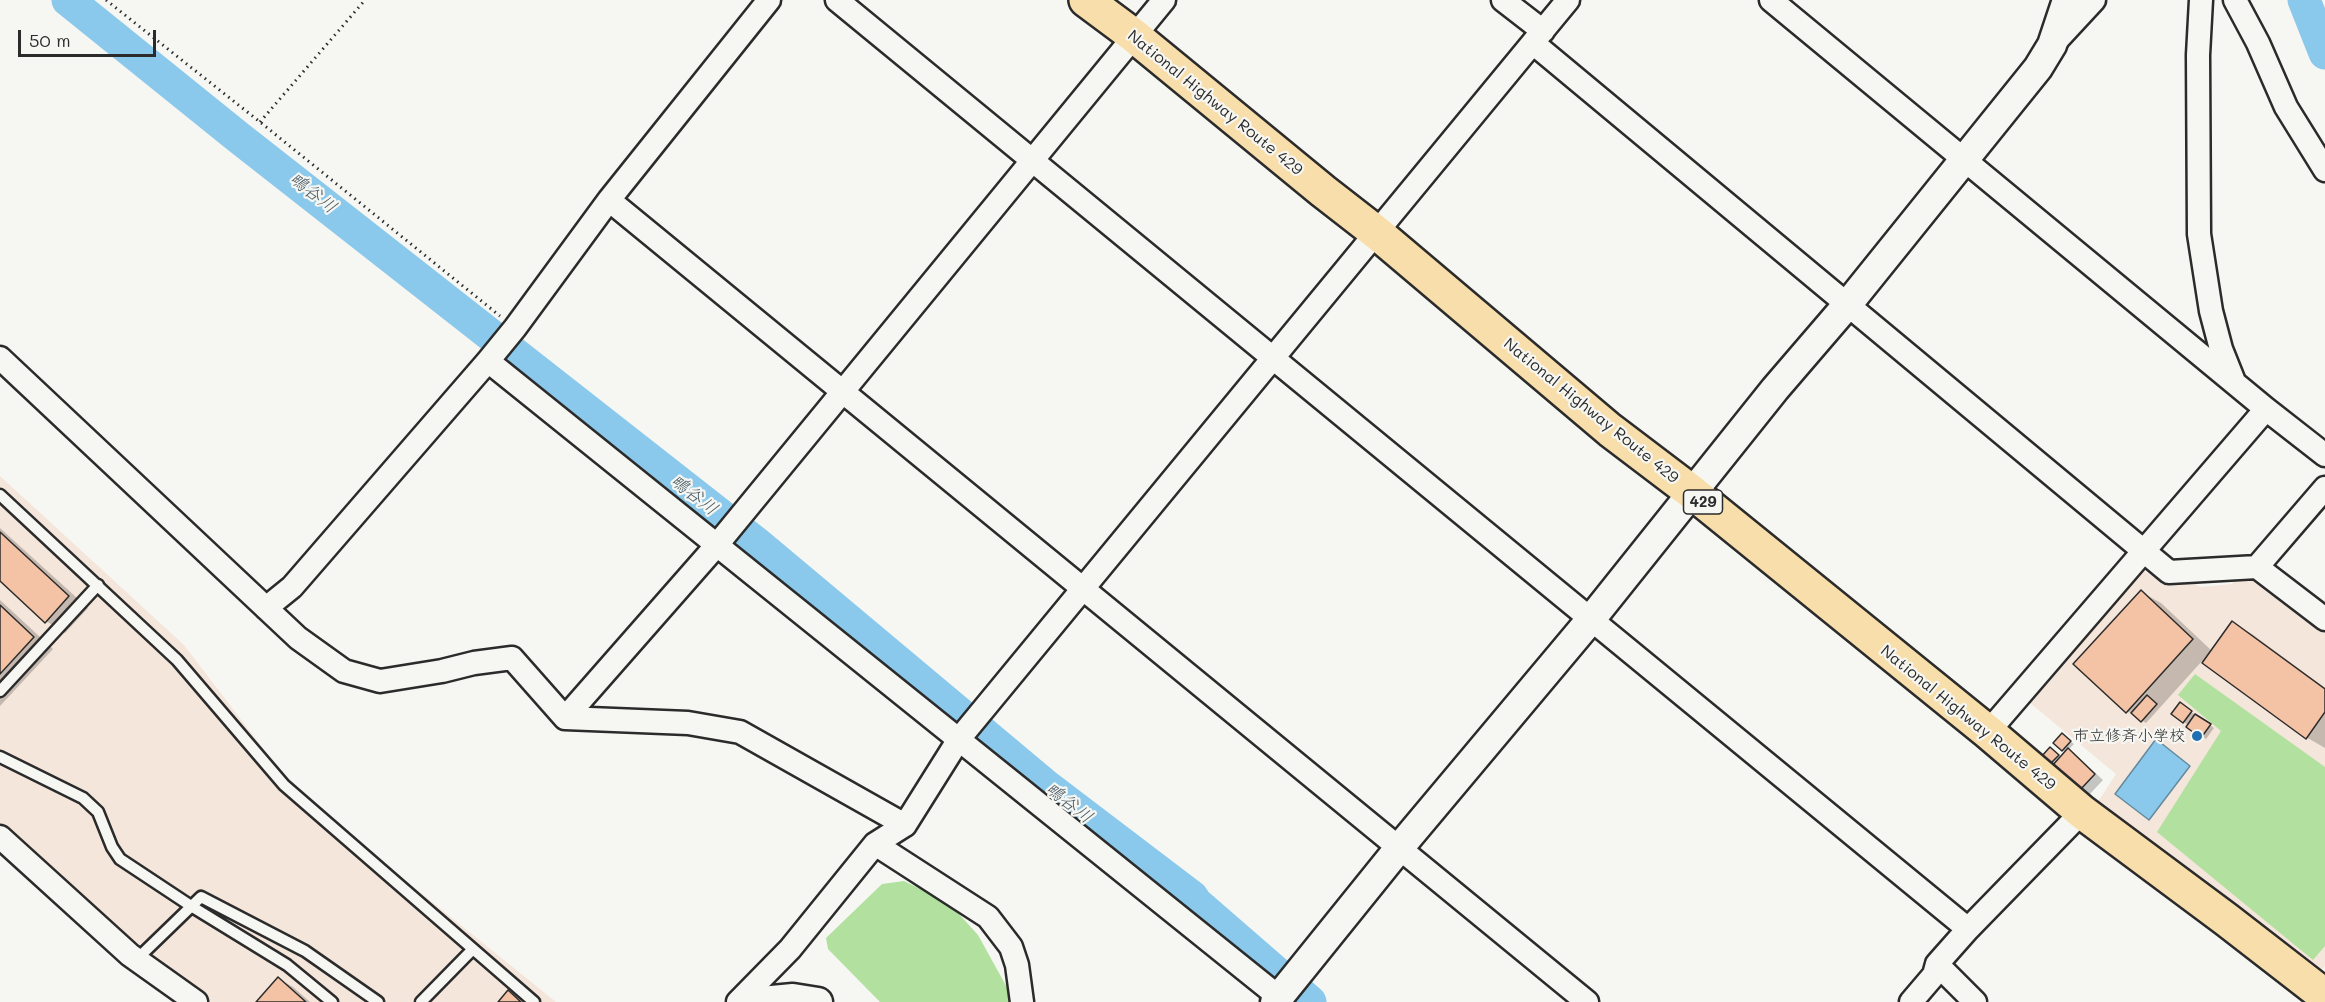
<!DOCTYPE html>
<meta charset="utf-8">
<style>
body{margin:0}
#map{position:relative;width:2325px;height:1002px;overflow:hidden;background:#f6f6f2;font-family:Mali,sans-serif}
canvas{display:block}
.scale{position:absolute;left:18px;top:30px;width:138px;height:27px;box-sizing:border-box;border:3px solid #2b2b2b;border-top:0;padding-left:8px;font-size:18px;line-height:21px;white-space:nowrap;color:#2b2b2b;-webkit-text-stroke:4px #f6f6f2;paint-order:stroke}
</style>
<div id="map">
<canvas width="2325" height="1002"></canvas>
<div class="scale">50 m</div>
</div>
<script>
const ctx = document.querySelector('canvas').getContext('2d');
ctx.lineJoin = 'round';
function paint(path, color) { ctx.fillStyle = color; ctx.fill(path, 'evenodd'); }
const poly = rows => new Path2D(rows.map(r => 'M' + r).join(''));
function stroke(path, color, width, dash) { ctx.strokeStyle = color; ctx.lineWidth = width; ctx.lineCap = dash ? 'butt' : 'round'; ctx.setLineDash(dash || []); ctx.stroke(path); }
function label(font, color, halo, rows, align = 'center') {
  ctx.font = font + ' Mali,"Klee One",sans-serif'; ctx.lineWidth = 4.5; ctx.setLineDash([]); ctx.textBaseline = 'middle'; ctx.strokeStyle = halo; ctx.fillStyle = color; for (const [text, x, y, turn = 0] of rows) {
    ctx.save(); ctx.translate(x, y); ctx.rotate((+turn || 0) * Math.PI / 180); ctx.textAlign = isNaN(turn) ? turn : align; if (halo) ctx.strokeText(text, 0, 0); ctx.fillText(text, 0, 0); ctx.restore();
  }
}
paint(poly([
 [0,476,184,645,297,793,556,1002,205,1002,95,922,0,831],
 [2139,568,2166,584,2190,581,2201,587,2232,584,2236,577,2251,576,2325,633,2325,966,2321,971,2313,973,2094,808,2116,774,2024,698]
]), '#f5e6db');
paint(poly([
 [2195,674,2325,767,2325,946,2313,960,2157,832,2221,731,2178,695],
 [904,881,949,903,978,935,1015,1002,880,1002,828,949,826,938,882,884]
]), '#b1e09f');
const water = poly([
 [2156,739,2190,766,2149,820,2115,794,2156,739]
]);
paint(water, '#8ac9eb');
stroke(water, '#648a9e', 1.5);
paint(poly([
 [0,528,88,608,65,633,46,621,0,579],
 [2141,592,2161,603,2212,651,2232,623,2252,634,2325,688,2325,748,2306,737,2202,661,2146,723,2127,711],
 [0,600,53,649,0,706],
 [2184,707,2214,728,2206,739,2184,722],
 [2062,735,2074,744,2068,750,2077,756,2103,780,2089,795,2080,790,2050,764,2055,751,2061,757,2066,752,2062,750],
 [279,979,293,987,310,1002,258,1002]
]), '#0003');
stroke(poly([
 [68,0,238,137,756,543,1046,786,1192,897,1196,903,1310,1002],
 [2304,0,2325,53]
]), '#8ac9eb', 33);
const building = poly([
 [0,532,69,596,45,623,0,581,0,532],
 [2141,590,2193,639,2126,713,2073,664,2141,590],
 [0,605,34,637,0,674,0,605],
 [2232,621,2325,689,2325,712,2306,739,2202,663,2232,621],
 [2147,695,2157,704,2141,722,2131,713,2147,695],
 [2180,702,2192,711,2183,723,2171,714,2180,702],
 [2195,714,2211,724,2201,738,2186,727,2195,714],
 [2062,733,2071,741,2062,751,2053,743,2062,733],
 [2050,747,2059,755,2049,765,2041,757,2050,747],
 [2068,748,2095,774,2079,791,2052,766,2068,748],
 [278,977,306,1002,256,1002,278,977],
 [508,990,521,1002,498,1002,508,990]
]);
paint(building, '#f4c2a4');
stroke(building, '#2b2b2b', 1.5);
const service = poly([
 [0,495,177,660,284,785,534,1002],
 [0,691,98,585],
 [0,757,83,798,98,812,112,847,120,859,191,906,287,965,332,1002],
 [136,960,201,897,305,951,378,1002],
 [421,1002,473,949]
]);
const minor = poly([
 [837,0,1968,929],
 [1503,0,1543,31],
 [1771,0,2266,409,2325,455],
 [2201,0,2198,55,2199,234,2211,311,2221,349,2233,379],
 [2235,0,2258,43,2286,107,2325,170],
 [2056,41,2094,0],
 [1533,43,2169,572,2257,567,2325,619],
 [609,200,1587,1002],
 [0,358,298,638,344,671,380,681,442,671,474,663,512,658,565,718,688,723,740,732,905,825],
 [488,361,1279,997],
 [2257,567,2325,488],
 [266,608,292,587,488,361,515,328,609,200,769,0],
 [565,718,716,546,1164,0],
 [1988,732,2266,409],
 [0,837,130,955,196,1002],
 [875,844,988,917,1011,947,1017,965,1022,1002],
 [1937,964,1975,1002],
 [738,1002,790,949,875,844,905,825,959,739,1568,0],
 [1911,1002,1934,975,1937,964,1968,929,2082,812]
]);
const tertiary = poly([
 [751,1002,793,998,818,1002],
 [1275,1002,1400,847,1592,618,1775,389,1848,304,2038,68,2052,45,2067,0]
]);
const trunk = poly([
 [1086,0,1133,35,1323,191,1377,233,1610,430,1693,493,1988,732,2082,812,2227,920,2325,996]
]);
stroke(service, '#2b2b2b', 15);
stroke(minor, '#2b2b2b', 27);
stroke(tertiary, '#2b2b2b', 33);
stroke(trunk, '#2b2b2b', 38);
stroke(poly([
 [106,0,260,122,500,316],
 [260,122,365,0]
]), '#2b2b2b', 3, [1.5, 4.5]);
stroke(service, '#f6f6f2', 10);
stroke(minor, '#f6f6f2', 22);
stroke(tertiary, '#f6f6f2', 28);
stroke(trunk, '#f8deab', 33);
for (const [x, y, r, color] of [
 [2197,736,6,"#1f6fb2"]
]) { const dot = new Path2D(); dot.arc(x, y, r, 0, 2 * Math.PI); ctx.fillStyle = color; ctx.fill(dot); stroke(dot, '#f6f6f2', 2); }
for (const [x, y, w] of [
 [1703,502,39]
]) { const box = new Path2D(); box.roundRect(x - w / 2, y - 12, w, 24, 4.5); ctx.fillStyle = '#f6f6f2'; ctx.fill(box); stroke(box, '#2b2b2b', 1.5); }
label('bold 15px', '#2b2b2b', null, [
 ["429",1703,502]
]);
label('16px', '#2b2b2b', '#f6f6f2', [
 ["National Highway Route 429",1215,103,39],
 ["National Highway Route 429",1591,411,39],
 ["National Highway Route 429",1968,718,39]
]);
label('16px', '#2b2b2b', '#f6f6f2', [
 ["市立修斉小学校",2185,736]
], 'right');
label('italic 18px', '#485a65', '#f6f6f2', [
 ["鴫谷川",313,193,38],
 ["鴫谷川",694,495,38],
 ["鴫谷川",1069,803,38]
]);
</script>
